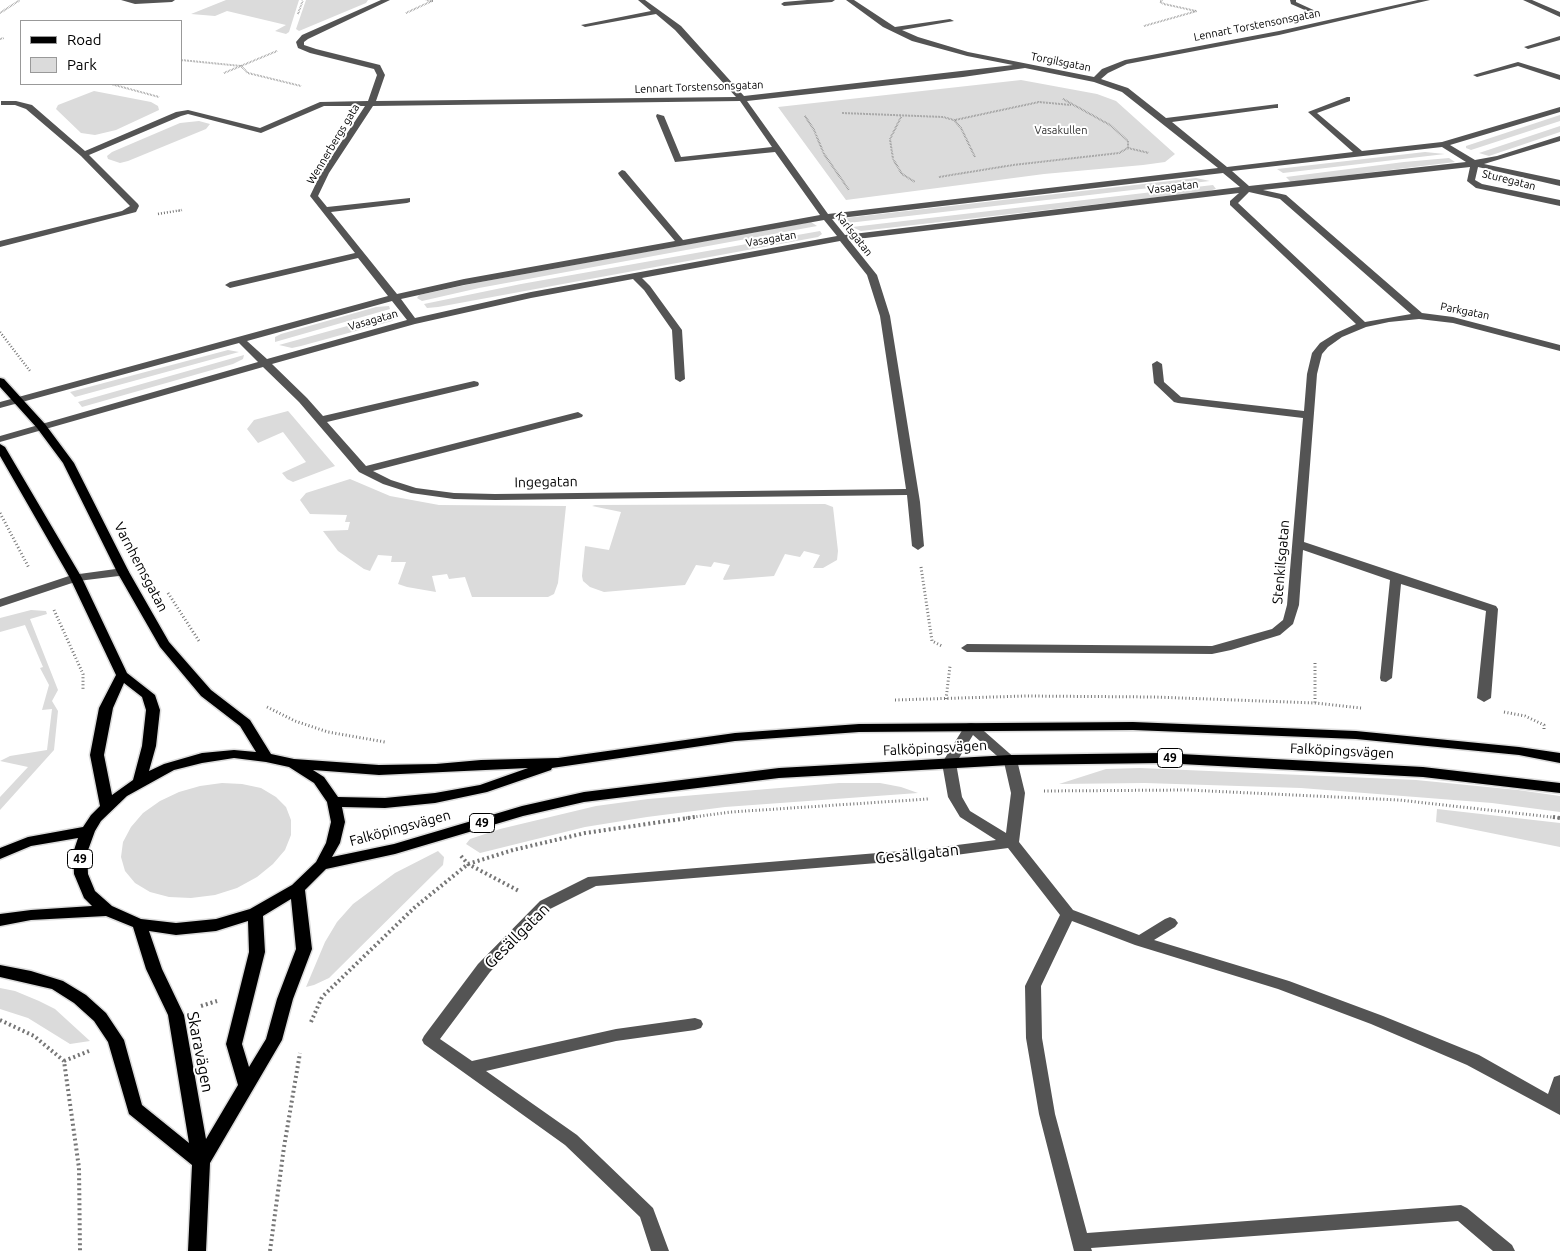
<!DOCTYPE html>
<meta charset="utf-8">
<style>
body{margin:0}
#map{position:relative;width:1560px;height:1251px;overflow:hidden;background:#fff;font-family:Ubuntu,sans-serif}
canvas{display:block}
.legend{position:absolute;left:20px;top:20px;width:162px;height:65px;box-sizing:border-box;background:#fff;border:1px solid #999;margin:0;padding:6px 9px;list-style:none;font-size:15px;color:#000}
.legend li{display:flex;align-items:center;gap:10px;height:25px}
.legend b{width:25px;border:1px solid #999}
</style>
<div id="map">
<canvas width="1560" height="1251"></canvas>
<ul class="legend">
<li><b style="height:6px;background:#000"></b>Road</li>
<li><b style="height:14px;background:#dbdbdb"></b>Park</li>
</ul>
</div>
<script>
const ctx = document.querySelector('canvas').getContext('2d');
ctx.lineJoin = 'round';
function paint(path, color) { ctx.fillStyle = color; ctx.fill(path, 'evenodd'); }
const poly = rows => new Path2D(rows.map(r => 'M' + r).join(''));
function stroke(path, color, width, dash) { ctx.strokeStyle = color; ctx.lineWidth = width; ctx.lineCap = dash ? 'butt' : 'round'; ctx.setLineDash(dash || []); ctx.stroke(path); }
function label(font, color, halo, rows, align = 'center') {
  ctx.font = font + ' Ubuntu,sans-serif'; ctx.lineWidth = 4; ctx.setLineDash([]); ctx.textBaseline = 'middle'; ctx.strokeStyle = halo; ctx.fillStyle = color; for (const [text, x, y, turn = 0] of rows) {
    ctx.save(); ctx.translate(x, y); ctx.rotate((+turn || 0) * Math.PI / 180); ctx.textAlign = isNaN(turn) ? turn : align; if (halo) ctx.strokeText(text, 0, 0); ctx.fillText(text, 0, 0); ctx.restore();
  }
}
paint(poly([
 [226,0,299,0,289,32,286,34,275,31,286,25,227,11,215,16,191,14],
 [306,0,368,0,366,3,299,31,296,29],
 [1021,80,1097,94,1116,101,1175,154,1165,162,1143,165,1044,174,846,200,778,107],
 [94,91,151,102,158,106,159,110,116,130,95,135,81,133,56,109,58,105],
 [1560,115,1560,121,1471,150,1466,148,1466,146],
 [199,121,210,124,206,129,128,161,120,163,108,159,107,156,112,152,180,123],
 [1560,126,1560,132,1489,156,1479,153],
 [1425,152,1445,154,1283,173,1277,169],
 [1449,158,1455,162,1291,182,1286,177,1404,162],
 [1196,178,1210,181,848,223,845,218],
 [1213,185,1216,189,1204,192,861,231,852,227],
 [811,222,817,226,479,288,422,301,417,298,419,295,475,283],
 [820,231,822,234,818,237,438,307,427,308,424,304,521,284],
 [389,306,390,309,275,342,275,337,281,334,376,307],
 [394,313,396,317,392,321,301,346,292,348,279,345],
 [228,350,239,352,75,397,70,392],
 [244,355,243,359,233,364,82,407,78,402],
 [288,411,289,412,335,466,293,482,287,479,282,473,306,462,283,432,258,443,247,429,254,420],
 [350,479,390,496,439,505,566,506,558,583,554,594,548,597,472,597,465,577,449,579,447,574,432,576,436,592,407,587,398,584,406,562,391,562,392,556,378,555,370,571,364,569,338,551,323,531,348,530,350,522,345,522,347,515,310,514,300,500,306,493],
 [825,504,833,507,838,551,837,560,823,568,813,568,820,555,804,551,800,557,785,554,774,576,724,580,723,579,730,565,714,562,711,567,696,565,685,585,604,592,590,587,583,581,582,576,585,546,609,550,621,512,592,506,595,505],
 [31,610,46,611,47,614,30,619,58,690,52,701,58,711,54,750,0,810,0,797,28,767,0,761,10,756,47,750,52,709,42,710,49,685,40,668,43,667,25,625,0,632,0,618],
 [1140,768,1416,780,1518,790,1560,796,1560,812,1492,803,1301,788,1145,783,1059,784,1106,769],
 [222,783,242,784,261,788,276,797,286,807,291,820,291,835,285,850,273,864,257,877,237,888,215,895,191,898,169,897,150,892,135,883,125,871,121,857,123,842,131,827,143,813,160,801,179,792,200,786],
 [839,783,880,783,901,787,918,793,725,807,647,817,585,827,480,853,466,844,470,839,500,829,596,806,648,799],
 [1437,809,1560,823,1560,847,1436,822],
 [438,851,444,857,443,865,329,978,314,985,306,987,325,942,337,922,353,904,395,873],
 [0,988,15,991,39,1001,55,1009,90,1041,70,1044,28,1018,0,1009]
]), '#dbdbdb');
const major = poly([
 [0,378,4,379,45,424,74,463,129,572,169,642,211,690,250,720,271,754,294,759,379,765,436,764,481,760,558,758,735,733,859,724,1133,722,1356,731,1519,747,1560,753,1560,763,1519,755,1356,739,1133,730,859,732,735,741,552,768,551,770,487,792,435,803,385,808,342,807,345,822,340,843,332,857,394,844,522,806,584,792,779,768,1010,755,1162,753,1423,767,1560,783,1560,793,1423,777,1162,763,1010,765,779,778,584,802,523,816,395,854,326,869,305,890,312,949,293,999,282,1040,210,1163,206,1251,188,1251,192,1165,129,1114,108,1042,94,1021,74,1003,52,989,0,977,0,965,31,971,63,981,86,995,106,1013,124,1040,142,1105,189,1143,168,1015,146,969,133,927,106,916,31,920,0,926,0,914,31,910,92,906,84,898,74,874,73,853,78,838,31,846,0,859,0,848,28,837,83,827,91,815,100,806,90,755,99,708,116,675,70,578,0,456,0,444,5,447,82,578,127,673,155,695,160,710,156,746,149,771,164,764,202,753,234,750,256,752,240,726,201,696,160,647,117,572,63,463,37,428,0,387,0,378],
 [124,683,142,697,146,710,142,746,133,780,112,795,104,755,113,708,124,683],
 [234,758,266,762,289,767,314,783,327,802,331,822,326,843,316,862,292,885,250,909,216,919,176,923,141,919,112,906,95,891,88,874,87,853,95,831,101,821,127,796,174,770,202,763,234,758],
 [528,768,480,785,435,793,385,798,338,797,324,777,313,770,379,775,528,768],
 [291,899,296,949,277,999,266,1039,249,1067,242,1044,265,952,263,916,291,899],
 [248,921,249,952,226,1044,238,1085,206,1139,184,1015,162,969,149,931,176,935,216,931,248,921]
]);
stroke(major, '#dbdbdb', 3);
stroke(poly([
 [1162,0,1160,2,1164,4,1196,11],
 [0,13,20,0],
 [406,13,432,1,426,0],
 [298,14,303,0],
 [1144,26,1197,11],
 [0,39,4,38],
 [181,60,241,66,248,73,301,86],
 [224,73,277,51],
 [111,84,159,97],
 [1063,99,1110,125,1128,141,1128,148,1149,153],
 [842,113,943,117,954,120,961,128,975,157],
 [805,116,814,130,824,154,849,190],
 [901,117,890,139,893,159,902,174,915,182],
 [955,120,1039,102,1071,105],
 [939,177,1013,165,1119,153,1128,148],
 [178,211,182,210]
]), '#767676', 2, [0.5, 1]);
stroke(poly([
 [158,214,182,210],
 [0,332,30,371]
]), '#767676', 2.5, [1, 2]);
stroke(poly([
 [0,513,29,568],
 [921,567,932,641,942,646],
 [168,593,199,641],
 [54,610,83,674,83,690],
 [1315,663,1315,703],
 [946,699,950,666],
 [895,700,1026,696,1155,697,1315,703,1361,708],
 [267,707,295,721,328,732,385,742],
 [1504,712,1525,716,1544,725,1544,729],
 [1044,791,1188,790,1399,800,1560,818],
 [686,818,731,812,928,799]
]), '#767676', 3, [1, 2.5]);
stroke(poly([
 [1553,817,1560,818],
 [461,856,468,864,519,891],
 [201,1006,217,1001],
 [0,1020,34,1036,64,1061,79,1168,80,1251],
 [311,1022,322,997,414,908,468,864,513,850,585,833,695,817],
 [64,1061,89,1051],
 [270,1251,284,1147,300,1053]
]), '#767676', 4, [2, 3]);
paint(poly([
 [121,0,175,0,172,2,135,4,121,0],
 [381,0,390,0,308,39,304,42,304,45,316,49,380,65,385,75,376,101,736,97,675,30,656,14,585,27,581,25,651,11,638,0,645,0,681,26,744,96,1013,65,967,56,912,41,883,27,846,0,854,0,895,27,950,19,954,21,902,30,918,37,968,52,1094,77,1102,69,1125,60,1279,31,1418,0,1430,0,1279,35,1127,64,1108,73,1101,79,1128,88,1166,118,1278,104,1278,108,1275,108,1172,122,1227,167,1353,152,1308,112,1347,97,1350,97,1350,101,1317,113,1362,151,1442,142,1560,107,1560,112,1450,145,1475,160,1497,156,1560,136,1560,141,1484,164,1560,180,1560,186,1478,167,1475,180,1482,184,1560,200,1560,206,1476,188,1467,181,1470,167,1263,190,1286,195,1422,313,1453,317,1560,345,1560,351,1453,323,1419,319,1389,322,1366,327,1342,337,1328,347,1322,354,1317,374,1304,542,1496,606,1498,609,1491,698,1484,702,1477,698,1486,611,1401,584,1392,678,1386,682,1381,681,1380,678,1390,580,1303,550,1299,605,1293,624,1280,635,1231,650,1212,654,967,652,961,648,967,644,1212,646,1272,629,1283,620,1287,605,1303,418,1178,403,1174,402,1154,383,1152,364,1157,361,1162,364,1164,382,1181,397,1304,411,1307,374,1312,353,1320,343,1336,333,1356,324,1230,205,1230,201,1239,193,849,240,877,275,890,316,920,502,924,546,918,550,912,546,907,495,495,500,454,499,411,493,383,484,359,472,299,402,263,367,0,442,0,436,258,362,239,343,0,408,0,402,388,296,358,258,230,288,225,285,230,282,355,253,310,196,321,173,365,106,324,106,261,133,188,114,181,116,89,155,138,204,139,206,136,212,0,247,0,241,122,211,130,206,81,156,26,109,15,105,1,105,1,101,16,101,32,105,85,151,176,112,188,110,260,128,320,102,368,101,377,75,374,69,310,53,298,48,296,42,302,35,381,0],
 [1025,68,1094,82,1122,92,1218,168,828,214,747,101,963,77,1025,68],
 [740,101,772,147,681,157,664,116,657,114,656,116,675,162,775,152,820,215,683,240,625,171,622,170,618,173,619,175,675,241,464,279,397,294,331,212,407,203,410,202,410,198,327,207,318,196,329,173,373,106,740,101],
 [1442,147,1466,162,1249,186,1232,171,1442,147],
 [1223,173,1240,187,845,235,832,219,1223,173],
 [1249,192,1280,199,1411,314,1365,322,1238,203,1249,192],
 [824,220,837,236,531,292,415,318,401,299,464,285,824,220],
 [840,241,867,275,880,316,906,489,495,494,454,493,416,488,391,480,373,471,582,417,583,415,578,412,366,466,327,422,478,386,479,384,478,382,474,381,323,416,307,398,272,364,415,324,531,298,633,279,644,290,672,330,675,379,680,382,685,379,682,330,650,286,642,278,840,241],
 [392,301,407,320,267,359,247,341,392,301],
 [807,0,835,0,832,2,784,6,781,4,784,2,807,0],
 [1290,0,1296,0,1296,2,1320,13,1314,14,1291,4,1290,0],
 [1523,0,1532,0,1560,12,1560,17,1523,0],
 [1560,36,1560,40,1528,49,1524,47,1560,36],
 [1518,62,1560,75,1560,80,1518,66,1477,77,1473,75,1518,62],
 [123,568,127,569,129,572,127,575,78,581,0,607,0,599,72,575,123,568],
 [971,723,976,724,1017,760,1025,793,1019,842,1073,910,1139,935,1165,919,1170,917,1175,919,1178,923,1175,927,1154,940,1289,981,1383,1016,1479,1055,1548,1094,1554,1077,1560,1075,1560,1115,1467,1065,1371,1024,1278,989,1135,945,1072,921,1041,986,1042,1038,1055,1114,1087,1233,1461,1205,1467,1208,1512,1245,1515,1251,1493,1251,1458,1221,1091,1248,1092,1251,1074,1251,1039,1114,1026,1038,1025,986,1060,915,1008,848,926,859,596,886,550,909,490,972,440,1039,472,1061,616,1029,695,1018,701,1020,703,1024,701,1028,695,1030,616,1041,486,1071,577,1135,653,1208,669,1251,651,1251,640,1217,565,1145,424,1044,422,1040,424,1036,478,964,540,901,588,877,926,849,996,840,960,817,948,797,942,763,966,724,971,723],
 [973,735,1004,762,1011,793,1006,833,970,811,962,797,956,763,973,735]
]), '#545454');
paint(major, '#000');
label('11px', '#000', '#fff', [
 ["Lennart Torstensonsgatan",1257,25,-11],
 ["Torgilsgatan",1061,62,11],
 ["Lennart Torstensonsgatan",699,87,-2],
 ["Wennerbergs gata",333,144,-59],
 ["Sturegatan",1509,180,14],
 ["Vasagatan",1173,187,-7],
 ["Karlsgatan",854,234,52],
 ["Vasagatan",771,239,-10],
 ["Parkgatan",1465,311,11],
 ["Vasagatan",373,320,-16]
]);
label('11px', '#323232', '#fff', [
 ["Vasakullen",1061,130]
]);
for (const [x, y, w] of [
 [1170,758,25],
 [482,823,25],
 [80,859,25]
]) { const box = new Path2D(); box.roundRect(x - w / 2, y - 9.5, w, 19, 4); ctx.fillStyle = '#fff'; ctx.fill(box); stroke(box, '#000', 1); }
label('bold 12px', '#000', null, [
 ["49",1170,758],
 ["49",482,823],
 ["49",80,859]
]);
label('14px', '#000', '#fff', [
 ["Ingegatan",546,482,-1],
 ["Stenkilsgatan",1281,562,-85],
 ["Varnhemsgatan",141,567,62],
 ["Falköpingsvägen",935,748,-3],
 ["Falköpingsvägen",1342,751,3],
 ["Falköpingsvägen",400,828,-15]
]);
label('16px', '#000', '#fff', [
 ["Gesällgatan",917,854,-6],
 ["Gesällgatan",517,936,-45],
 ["Skaravägen",200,1052,79]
]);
</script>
